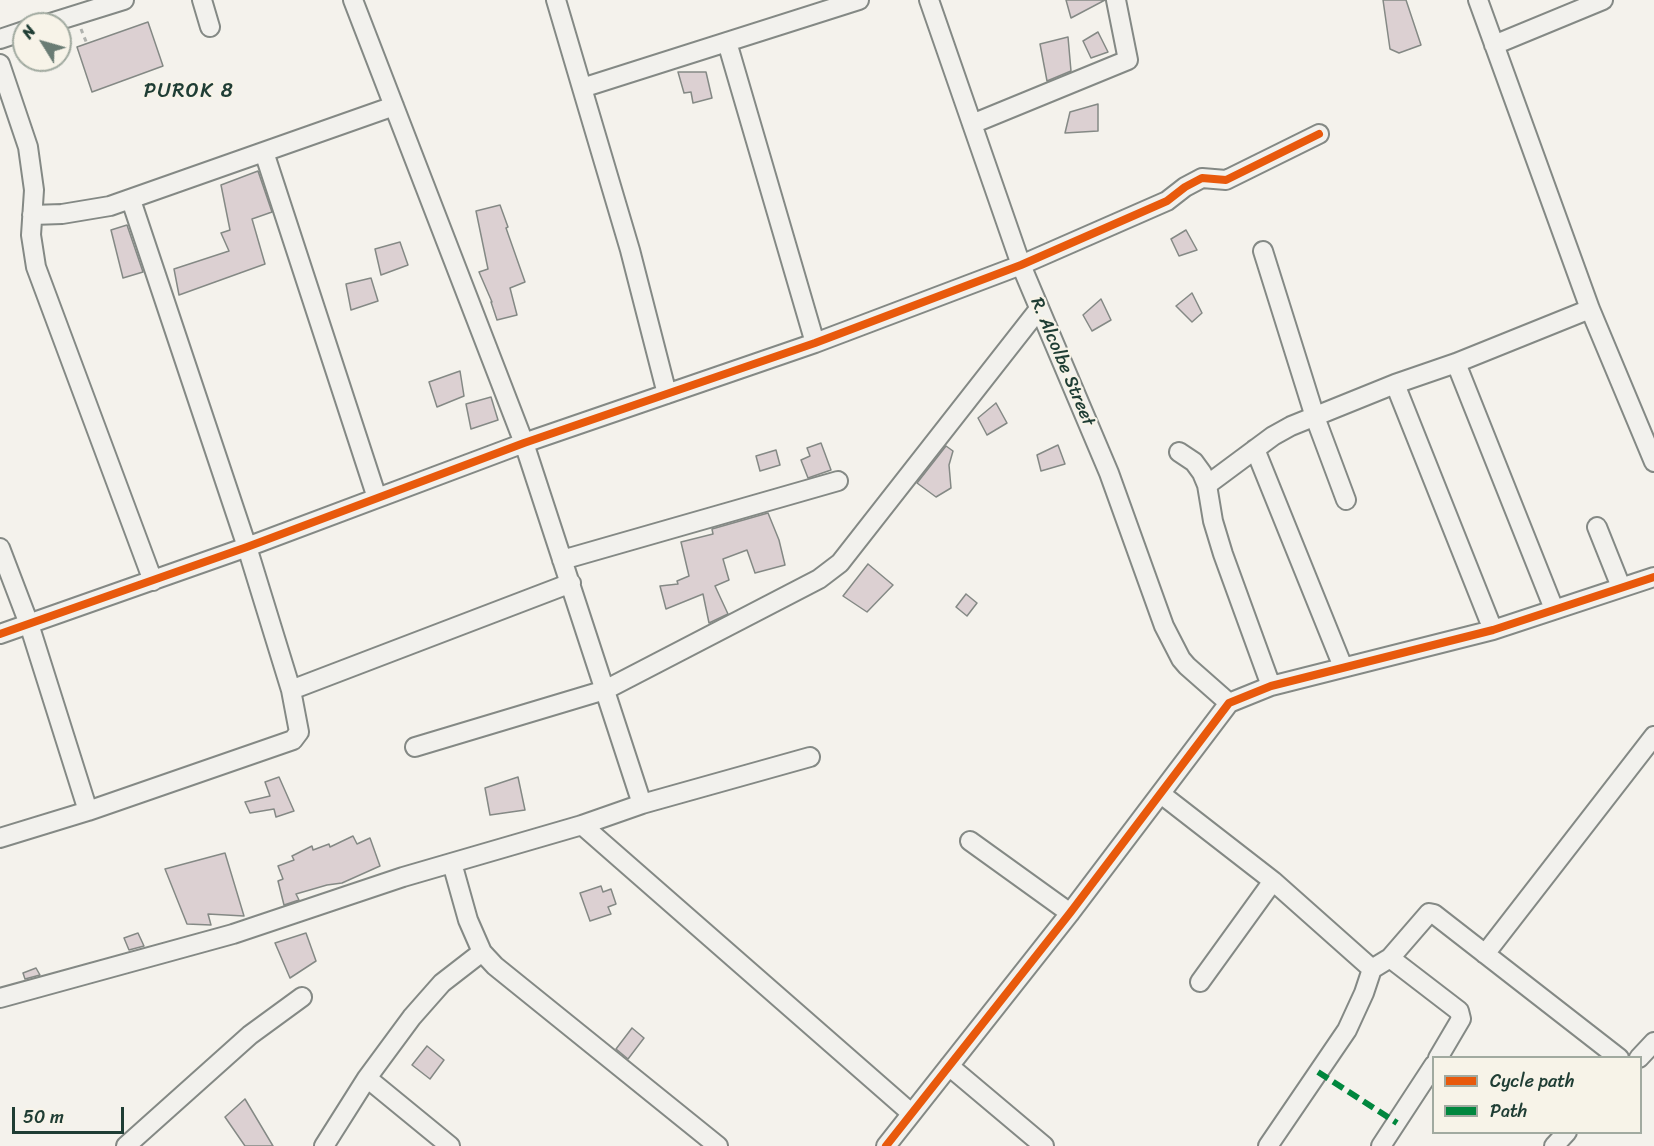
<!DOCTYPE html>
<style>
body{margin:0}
#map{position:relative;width:1654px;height:1146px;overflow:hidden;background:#f4f2ec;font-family:Sriracha,sans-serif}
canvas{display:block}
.legend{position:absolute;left:1432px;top:1056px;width:210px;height:78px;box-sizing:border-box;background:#f7f3e8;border:2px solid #a1aaa0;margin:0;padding:8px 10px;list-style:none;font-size:18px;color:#1f3d34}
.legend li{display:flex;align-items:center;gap:12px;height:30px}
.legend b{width:30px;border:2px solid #a1aaa0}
.north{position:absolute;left:12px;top:12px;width:60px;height:60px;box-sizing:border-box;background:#f7f3e8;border:2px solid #a1aaa0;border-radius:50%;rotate:307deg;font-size:16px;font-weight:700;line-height:24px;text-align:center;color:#1f3d34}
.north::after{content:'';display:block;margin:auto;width:21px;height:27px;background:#6a7c74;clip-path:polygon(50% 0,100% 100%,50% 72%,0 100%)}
.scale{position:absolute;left:12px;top:1107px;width:112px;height:27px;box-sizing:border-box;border:3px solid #1f3d34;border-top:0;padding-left:8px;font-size:18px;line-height:21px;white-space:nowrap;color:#1f3d34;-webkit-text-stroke:4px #f7f3e8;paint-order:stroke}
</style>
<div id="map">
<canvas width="1654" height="1146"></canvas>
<ul class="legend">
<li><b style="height:8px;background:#e8590c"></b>Cycle path</li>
<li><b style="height:8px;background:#00873e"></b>Path</li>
</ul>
<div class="north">N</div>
<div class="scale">50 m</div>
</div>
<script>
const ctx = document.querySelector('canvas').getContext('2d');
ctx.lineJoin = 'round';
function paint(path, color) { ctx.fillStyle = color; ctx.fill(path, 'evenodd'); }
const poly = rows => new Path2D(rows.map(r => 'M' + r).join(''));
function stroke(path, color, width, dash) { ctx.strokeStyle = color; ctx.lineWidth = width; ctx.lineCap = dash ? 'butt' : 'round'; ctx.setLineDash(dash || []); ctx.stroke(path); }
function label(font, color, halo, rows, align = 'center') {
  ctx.font = font + ' Sriracha,sans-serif'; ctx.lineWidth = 4.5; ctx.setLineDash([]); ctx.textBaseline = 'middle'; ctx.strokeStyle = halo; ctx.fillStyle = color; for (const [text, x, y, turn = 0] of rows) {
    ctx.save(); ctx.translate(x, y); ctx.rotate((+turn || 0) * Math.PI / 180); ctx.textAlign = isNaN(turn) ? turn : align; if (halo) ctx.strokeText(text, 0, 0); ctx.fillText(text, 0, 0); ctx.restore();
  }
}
const building = poly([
 [1066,0,1105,0,1071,18,1066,0],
 [1383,0,1406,0,1421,45,1399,53,1390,49,1383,0],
 [148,22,163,66,92,92,77,47,148,22],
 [1098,32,1108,52,1091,58,1083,41,1098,32],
 [1068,37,1071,71,1047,81,1040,44,1068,37],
 [678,72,706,72,712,98,693,103,691,92,684,93,678,72],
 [1098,104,1098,131,1065,133,1070,112,1098,104],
 [258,171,272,212,252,219,265,264,179,295,174,269,229,251,221,233,230,230,221,185,258,171],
 [500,205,508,227,506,228,525,282,510,288,517,315,497,320,491,302,492,302,479,272,488,269,476,211,500,205],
 [127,225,143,272,123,278,111,230,127,225],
 [1186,230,1197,250,1179,256,1171,239,1186,230],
 [400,242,408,265,381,275,375,249,400,242],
 [371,278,378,301,351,310,346,284,371,278],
 [1192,293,1202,313,1192,322,1176,306,1192,293],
 [1101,299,1111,320,1092,331,1083,315,1101,299],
 [460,371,464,396,437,407,429,382,460,371],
 [491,397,498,420,471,429,466,404,491,397],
 [996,403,1007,423,987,435,978,418,996,403],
 [821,443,831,470,808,478,801,460,810,456,807,448,821,443],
 [1058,445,1065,464,1041,471,1037,455,1058,445],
 [946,446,953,451,949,465,951,488,936,497,917,483,946,446],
 [776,450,780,465,760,471,756,456,776,450],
 [768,513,779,540,785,565,755,573,747,550,723,559,729,580,715,586,728,614,709,623,703,594,666,609,660,586,678,584,677,581,689,576,681,542,713,534,712,529,768,513],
 [868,564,893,585,867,612,843,596,868,564],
 [966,594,977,603,967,616,956,607,966,594],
 [279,777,294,811,276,817,274,809,250,813,245,802,270,796,265,782,279,777],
 [518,777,525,810,490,815,485,788,518,777],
 [353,836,357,844,370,838,380,866,342,883,327,885,296,894,299,900,284,905,278,881,283,879,278,866,294,860,292,856,312,846,313,850,329,844,330,847,353,836],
 [225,853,244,916,208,914,211,925,187,924,165,869,225,853],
 [601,886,603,892,611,889,616,904,608,907,611,914,590,921,580,893,601,886],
 [138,933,144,946,129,950,124,938,138,933],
 [306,933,316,961,290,978,275,943,306,933],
 [36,968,40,975,25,979,23,973,36,968],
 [632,1028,644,1038,628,1059,616,1049,632,1028],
 [427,1046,444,1060,430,1079,412,1065,427,1046],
 [245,1099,273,1146,245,1146,225,1117,245,1099]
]);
paint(building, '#dcd0d2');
stroke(building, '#848985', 1.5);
const minor = poly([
 [202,0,210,27],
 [353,0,524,443,642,804],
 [556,0,582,88,859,0],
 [929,0,1021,265,1109,473,1164,626,1181,659,1187,666,1229,703],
 [1478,0,1590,309,1654,462],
 [47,24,124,0],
 [0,39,24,31],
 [727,42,815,343],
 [1494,45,1603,0],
 [0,64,28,147,34,190,31,235,36,267,153,581],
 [582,88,630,250,667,394],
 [972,124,1128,60,1116,0],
 [264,152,377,498],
 [32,215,62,214,110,206,394,106],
 [1263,251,1315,417,1346,500],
 [1456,363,1554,609],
 [1395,384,1493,630],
 [1255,449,1343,667],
 [1179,452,1194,462,1202,473,1207,485,1213,521,1223,554,1271,686],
 [1207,485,1273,436,1291,426,1395,384,1456,363,1590,309],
 [1597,527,1621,587],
 [0,548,29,624,88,811],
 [562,560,838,481],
 [0,634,247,547,524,443,815,343,1021,265,1167,201,1185,187,1202,178,1226,180,1319,134],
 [291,690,571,583],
 [415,747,605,690,819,579,840,563,1039,309],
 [1161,794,1273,881,1372,969],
 [582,825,911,1113],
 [0,838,88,811,293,740,299,732,291,690,247,547,131,200],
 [970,841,1070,913],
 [452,863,468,920,482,952,495,966,718,1146],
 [1485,954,1654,736],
 [1390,958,1459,1011,1461,1019,1438,1058],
 [1200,982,1273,881],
 [0,998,233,934,403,877,582,825,642,804,810,757],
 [1639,1058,1654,1042],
 [949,1066,1044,1146],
 [367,1078,450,1146],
 [126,1146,250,1035,302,997],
 [324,1146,367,1078,412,1017,442,983,482,952],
 [886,1146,1070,913,1229,703,1271,686,1493,630,1654,577],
 [1268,1146,1347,1030,1364,993,1372,969,1390,958,1429,913,1434,914,1619,1058],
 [1381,1146,1434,1065],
 [1554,1146,1567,1132]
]);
stroke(minor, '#848985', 22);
stroke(poly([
 [81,29,87,44]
]), '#b0b2ae', 3, [4.5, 4.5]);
stroke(minor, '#f2f1ed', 18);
stroke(poly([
 [1318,1072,1397,1123]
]), '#00873e', 6, [12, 6]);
stroke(poly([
 [0,634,247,547,524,443,815,343,1021,265,1167,201,1185,187,1202,178,1226,180,1319,134],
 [886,1146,1070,913,1229,703,1271,686,1493,630,1654,577]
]), '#e8590c', 8);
label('18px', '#1f3d34', '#f7f3e8', [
 ["R. Alcolbe Street",1062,362,67]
]);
ctx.letterSpacing = '1.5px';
label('20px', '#1f3d34', '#f7f3e8', [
 ["PUROK 8",189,92]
]);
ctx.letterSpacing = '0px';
</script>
